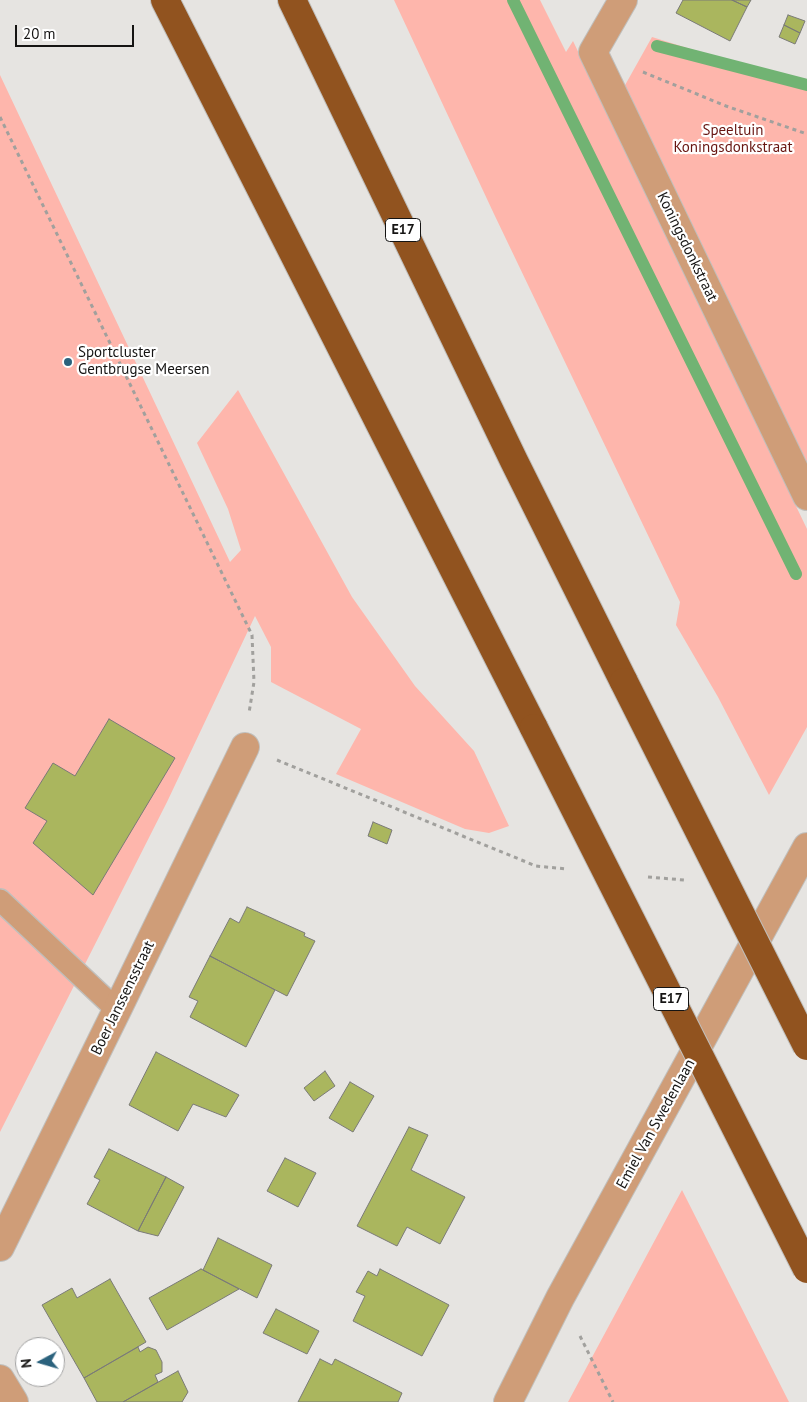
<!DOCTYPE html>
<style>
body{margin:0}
#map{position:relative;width:807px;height:1402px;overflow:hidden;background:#e6e4e1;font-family:"PT Sans",sans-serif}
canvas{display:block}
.north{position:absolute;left:15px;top:1337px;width:50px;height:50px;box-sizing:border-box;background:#fff;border:1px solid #a1a1a1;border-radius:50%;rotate:264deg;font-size:14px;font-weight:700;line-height:20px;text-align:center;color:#151413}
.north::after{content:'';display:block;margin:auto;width:18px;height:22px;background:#2b627d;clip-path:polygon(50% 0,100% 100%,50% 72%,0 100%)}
.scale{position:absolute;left:15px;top:25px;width:119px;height:22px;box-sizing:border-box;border:2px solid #151413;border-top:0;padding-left:6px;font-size:15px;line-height:18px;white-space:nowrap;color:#151413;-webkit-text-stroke:4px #fff;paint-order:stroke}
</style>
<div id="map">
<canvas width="807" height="1402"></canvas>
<div class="north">N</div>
<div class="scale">20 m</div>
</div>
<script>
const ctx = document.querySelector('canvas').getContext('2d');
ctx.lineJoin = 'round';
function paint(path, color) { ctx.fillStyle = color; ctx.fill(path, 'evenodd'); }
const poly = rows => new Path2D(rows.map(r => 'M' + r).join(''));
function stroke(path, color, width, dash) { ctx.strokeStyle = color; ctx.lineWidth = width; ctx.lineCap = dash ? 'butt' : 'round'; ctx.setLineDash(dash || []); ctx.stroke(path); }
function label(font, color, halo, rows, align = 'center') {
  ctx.font = font + ' "PT Sans",sans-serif'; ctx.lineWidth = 4.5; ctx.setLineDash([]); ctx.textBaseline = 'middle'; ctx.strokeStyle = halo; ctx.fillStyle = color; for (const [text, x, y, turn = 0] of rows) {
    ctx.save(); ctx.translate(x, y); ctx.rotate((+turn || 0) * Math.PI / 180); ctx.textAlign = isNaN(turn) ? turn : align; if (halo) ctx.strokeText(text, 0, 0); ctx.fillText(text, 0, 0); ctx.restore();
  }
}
paint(poly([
 [394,0,540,0,566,52,573,41,807,529,807,727,769,795,718,697,676,625,680,602,494,214],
 [652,37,745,66,807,81,807,465,624,87],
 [0,75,230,562,241,550,228,509,197,443,238,390,352,597,415,686,474,751,509,826,489,833,465,829,336,774,361,729,271,682,271,647,255,616,167,802,0,1132],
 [682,1190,789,1402,568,1402,670,1212]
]), '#feb6ac');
stroke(poly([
 [513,0,796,574],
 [657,46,807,85]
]), '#71b373', 12);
const building = poly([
 [683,0,732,0,747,7,730,41,676,13,683,0],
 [732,0,751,0,747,7,732,0],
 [788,15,805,21,800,33,784,25,788,15],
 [784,25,800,33,795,44,779,37,784,25],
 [109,719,175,758,93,895,33,843,47,821,25,808,53,763,75,776,109,719],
 [373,822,392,830,387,844,368,836,373,822],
 [247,907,305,933,304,936,315,941,287,996,210,956,230,918,239,923,247,907],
 [210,956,275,990,246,1047,190,1017,198,1001,189,997,210,956],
 [156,1052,239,1095,226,1117,193,1104,178,1131,129,1105,156,1052],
 [325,1071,335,1086,314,1101,304,1088,325,1071],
 [350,1082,374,1096,353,1132,329,1118,350,1082],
 [409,1127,428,1135,411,1170,465,1197,440,1244,407,1227,397,1246,357,1226,409,1127],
 [109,1149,166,1177,138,1231,87,1204,100,1180,94,1177,109,1149],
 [285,1158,316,1173,298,1207,267,1191,285,1158],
 [166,1177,184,1187,158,1236,138,1231,166,1177],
 [218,1238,272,1265,257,1298,203,1270,218,1238],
 [201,1269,239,1289,167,1330,149,1298,201,1269],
 [380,1269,449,1305,422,1356,353,1321,365,1296,356,1292,368,1271,377,1276,380,1269],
 [110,1279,146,1342,84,1378,42,1305,72,1288,77,1298,110,1279],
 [276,1309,319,1331,307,1354,263,1333,276,1309],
 [138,1347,140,1352,148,1347,156,1350,162,1362,162,1372,155,1375,158,1382,123,1402,97,1402,84,1378,138,1347],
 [320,1359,332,1365,335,1359,402,1393,398,1402,298,1402,320,1359],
 [178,1371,188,1392,182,1402,123,1402,178,1371]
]);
paint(building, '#aab65e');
stroke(building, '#7a7a77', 1);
const lane = poly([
 [0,900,117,1010]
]);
const street = poly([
 [623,0,593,52,807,496],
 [0,1247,117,1010,245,747],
 [0,1379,14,1402],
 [508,1402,560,1298,807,847]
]);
const highway = poly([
 [165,0,534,728],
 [292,0,514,461,624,682]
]);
stroke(lane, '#c0bfbc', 24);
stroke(street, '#c0bfbc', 30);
stroke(highway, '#c0bfbc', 30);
stroke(poly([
 [643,72,726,106,807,134],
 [0,117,252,635,254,682,249,713],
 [277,760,536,866,567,869],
 [648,877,684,880],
 [580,1336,613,1402]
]), '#a1a09d', 3, [4, 4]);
stroke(lane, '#cf9d78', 21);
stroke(street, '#cf9d78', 28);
stroke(highway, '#91531f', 28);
const highwayBridge = poly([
 [624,682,807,1046],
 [534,728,807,1269]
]);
stroke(highwayBridge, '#c0bfbc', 30, []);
stroke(highwayBridge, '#91531f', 28);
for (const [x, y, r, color] of [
 [68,362,5,"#2b627d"]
]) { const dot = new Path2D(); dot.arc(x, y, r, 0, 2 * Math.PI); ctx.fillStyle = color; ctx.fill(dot); stroke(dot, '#fff', 2); }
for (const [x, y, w] of [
 [403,230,35],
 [671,999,35]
]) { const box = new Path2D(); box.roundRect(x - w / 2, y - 11.5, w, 23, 4); ctx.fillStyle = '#fff'; ctx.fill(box); stroke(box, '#151413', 1); }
label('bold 14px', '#151413', null, [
 ["E17",403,230],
 ["E17",671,999]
]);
label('15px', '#681612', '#fff', [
 ["Speeltuin",733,131],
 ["Koningsdonkstraat",733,148]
]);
label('15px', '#151413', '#fff', [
 ["Koningsdonkstraat",687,247,64],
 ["Boer Janssensstraat",123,998,-64],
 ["Emiel Van Swedenlaan",656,1124,-61]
]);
label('15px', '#151413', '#fff', [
 ["Sportcluster",78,353],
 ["Gentbrugse Meersen",78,370]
], 'left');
</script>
